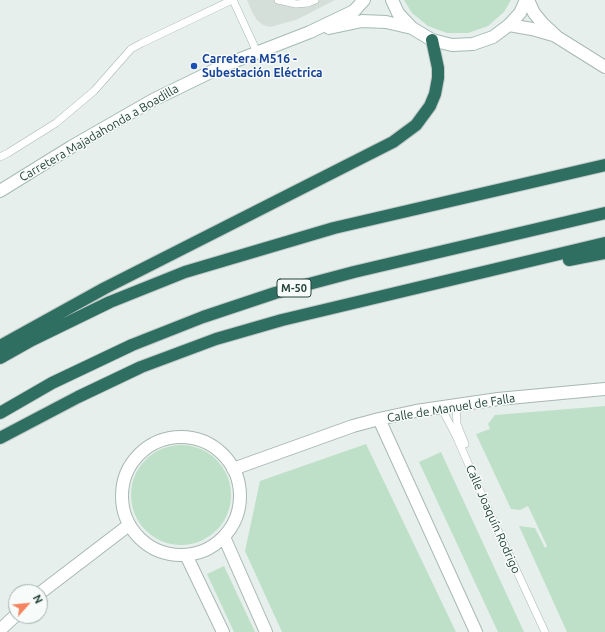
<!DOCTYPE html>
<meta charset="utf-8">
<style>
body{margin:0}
#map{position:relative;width:605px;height:632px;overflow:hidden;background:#e6efeb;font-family:Ubuntu,sans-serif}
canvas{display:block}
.north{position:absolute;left:8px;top:584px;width:40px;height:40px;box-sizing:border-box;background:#f7fbf9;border:1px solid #a3b1ad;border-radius:50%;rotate:63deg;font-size:11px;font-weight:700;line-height:16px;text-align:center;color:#24423a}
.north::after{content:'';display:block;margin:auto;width:14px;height:18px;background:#f4845f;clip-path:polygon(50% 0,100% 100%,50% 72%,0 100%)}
</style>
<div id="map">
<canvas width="605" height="632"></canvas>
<div class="north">N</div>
</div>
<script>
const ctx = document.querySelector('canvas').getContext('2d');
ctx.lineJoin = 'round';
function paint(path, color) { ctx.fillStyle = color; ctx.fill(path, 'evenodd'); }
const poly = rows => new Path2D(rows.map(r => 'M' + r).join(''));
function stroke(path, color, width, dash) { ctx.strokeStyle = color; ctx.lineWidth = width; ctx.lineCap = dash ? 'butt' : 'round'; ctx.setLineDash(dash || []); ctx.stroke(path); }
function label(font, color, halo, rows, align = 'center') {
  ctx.font = font + ' Ubuntu,sans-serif'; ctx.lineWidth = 3; ctx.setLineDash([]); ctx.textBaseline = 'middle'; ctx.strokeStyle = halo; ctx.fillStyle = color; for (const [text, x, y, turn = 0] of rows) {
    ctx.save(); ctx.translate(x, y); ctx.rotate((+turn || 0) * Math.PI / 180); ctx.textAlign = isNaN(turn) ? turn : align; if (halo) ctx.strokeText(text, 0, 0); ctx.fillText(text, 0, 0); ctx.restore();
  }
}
paint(poly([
 [247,0,335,0,296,20,270,27,263,25,257,20,252,12]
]), '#d4dfda');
paint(poly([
 [404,0,511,0,504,12,488,26,468,33,447,33,428,26,412,13],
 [605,406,605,632,567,632,519,526,535,528,545,548,547,546,528,506,520,510,511,509,476,434,490,429,488,424,495,415],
 [366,444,456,632,282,632,245,551,260,481],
 '131 495a50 50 0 1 1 100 0a50 50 0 1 1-100 0Z',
 [441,452,524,632,498,632,419,462],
 [224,566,255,632,234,632,207,574]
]), '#bfe0c8');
const lane = poly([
 [233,0,257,52],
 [278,0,296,4,308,3,315,0],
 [0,157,8,153,56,123,94,91,131,49,142,43,232,0],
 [456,405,457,424,465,444],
 [441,407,457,438,488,509,545,632]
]);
const street = poly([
 [528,0,534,13,543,24,557,37,605,67],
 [509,25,532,29,553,35],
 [379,419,476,632],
 '122 496a59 59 0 1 1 118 0a59 59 0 1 1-118 0Z',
 [233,469,353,426,379,419,416,411,498,399,605,389],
 [224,537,266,632],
 [186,555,223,632],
 [40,593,129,525],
 [0,630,16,615]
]);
const secondary = poly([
 [392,0,398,13,412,28,432,40,452,45,473,44,493,37,509,25,520,13,526,0],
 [329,28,362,21,386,22,412,28],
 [0,191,71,147,153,100,225,65,310,32,354,11,364,0]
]);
const highway = poly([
 [569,260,605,253],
 [0,346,105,288,393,142,416,125,430,106,435,94,438,78,438,68,432,40],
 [0,358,32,340,110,302,185,272,334,228,605,165],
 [0,413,52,383,132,345,203,317,275,293,354,272,605,213],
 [0,438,78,397,141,367,216,339,282,320,605,243]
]);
stroke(lane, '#a8b8b2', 8);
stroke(street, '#a8b8b2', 14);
stroke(secondary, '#a4bbb3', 14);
stroke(highway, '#c2cac8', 14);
stroke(lane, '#fff', 7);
stroke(street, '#fff', 12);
stroke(secondary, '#fff', 12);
stroke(highway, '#2f6f62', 12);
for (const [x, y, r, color] of [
 [194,66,4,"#1a4fb4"]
]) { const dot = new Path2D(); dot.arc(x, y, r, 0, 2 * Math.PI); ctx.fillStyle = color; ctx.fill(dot); stroke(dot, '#f7fbf9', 1.5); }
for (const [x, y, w] of [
 [294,288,34]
]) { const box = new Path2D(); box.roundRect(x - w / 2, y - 9, w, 18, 3); ctx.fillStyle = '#f7fbf9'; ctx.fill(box); stroke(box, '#24423a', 1); }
label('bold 11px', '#24423a', null, [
 ["M-50",294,288]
]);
label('bold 12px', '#164399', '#f7fbf9', [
 ["Carretera M516 -",202,59],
 ["Subestación Eléctrica",202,73]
], 'left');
label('12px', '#24423a', '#f7fbf9', [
 ["Carretera Majadahonda a Boadilla",99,133,-30],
 ["Calle de Manuel de Falla",451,408,-9],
 ["Calle Joaquín Rodrigo",493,519,66]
]);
</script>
